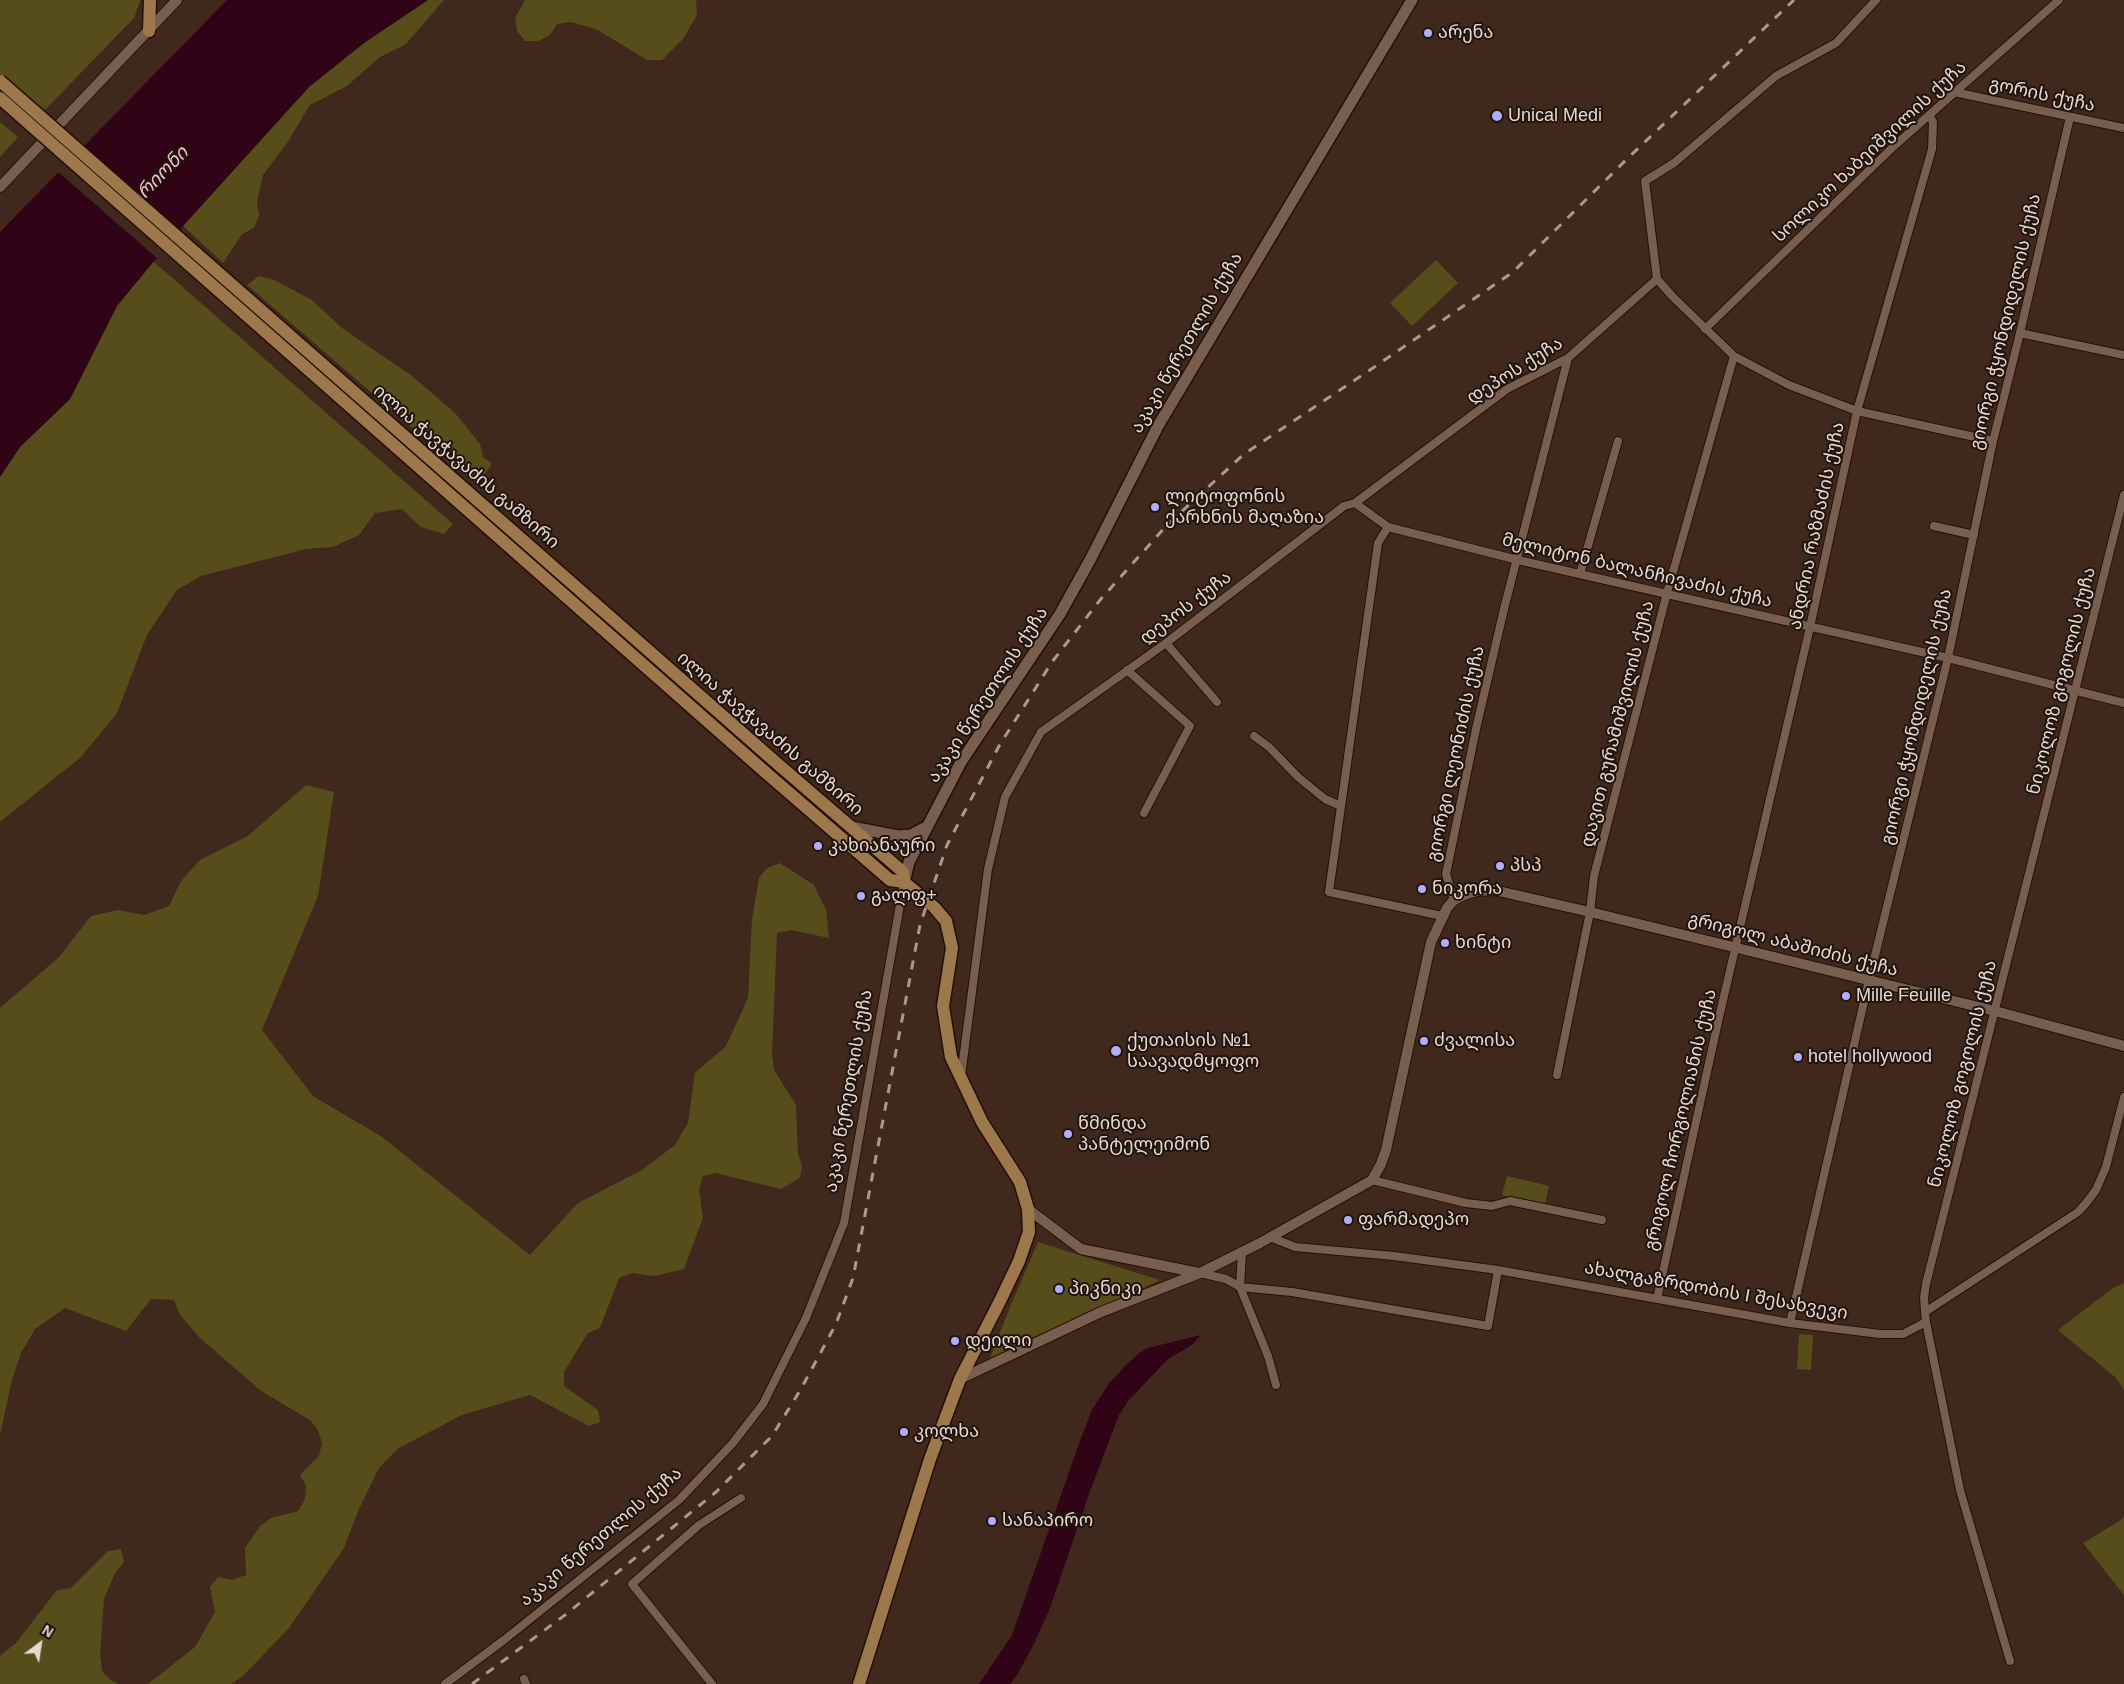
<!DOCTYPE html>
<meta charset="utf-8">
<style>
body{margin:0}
#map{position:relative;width:2124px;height:1684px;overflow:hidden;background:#40281c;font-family:Arial,sans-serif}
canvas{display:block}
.north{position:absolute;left:15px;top:1619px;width:50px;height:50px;-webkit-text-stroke:4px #1f140e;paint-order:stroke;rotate:31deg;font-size:14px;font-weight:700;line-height:20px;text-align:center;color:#e8d8d0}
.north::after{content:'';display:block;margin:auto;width:18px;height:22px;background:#e8d8d0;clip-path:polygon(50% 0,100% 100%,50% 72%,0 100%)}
</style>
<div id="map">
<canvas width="2124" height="1684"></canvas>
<div class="north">N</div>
</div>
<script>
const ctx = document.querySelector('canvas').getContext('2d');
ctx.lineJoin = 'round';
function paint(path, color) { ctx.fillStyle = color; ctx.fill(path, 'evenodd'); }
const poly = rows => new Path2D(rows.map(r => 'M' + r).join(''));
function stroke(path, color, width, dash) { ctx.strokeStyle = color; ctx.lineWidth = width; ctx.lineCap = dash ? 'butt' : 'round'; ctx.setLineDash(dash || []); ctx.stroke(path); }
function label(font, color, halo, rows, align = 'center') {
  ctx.font = font + ' Arial,"Noto Sans Georgian",sans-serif'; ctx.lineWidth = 4; ctx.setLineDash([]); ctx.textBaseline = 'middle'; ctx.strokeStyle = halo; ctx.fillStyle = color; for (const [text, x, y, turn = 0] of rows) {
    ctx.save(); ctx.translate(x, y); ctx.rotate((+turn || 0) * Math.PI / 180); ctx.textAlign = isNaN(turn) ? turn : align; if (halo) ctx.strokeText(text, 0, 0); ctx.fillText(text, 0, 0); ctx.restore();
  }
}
paint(poly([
 [0,0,140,0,140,1,134,18,44,111,0,74],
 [428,0,444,0,406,44,380,57,347,86,310,105,287,143,263,175,257,202,259,216,254,228,242,234,223,263,183,226,309,87,364,43],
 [525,0,696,0,697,15,683,39,662,60,647,60,598,30,571,22,557,24,550,35,538,41,525,41,517,31,515,18],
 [0,122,18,137,0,157],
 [1436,260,1458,283,1412,326,1390,303],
 [153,261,453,524,444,534,421,527,402,509,375,513,359,535,333,547,306,549,201,576,177,590,147,635,117,713,81,757,0,822,0,477,20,447,70,399,117,306],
 [259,276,274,280,312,300,342,328,412,376,456,414,480,444,483,457,492,464,477,484,247,285],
 [306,785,334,792,318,896,262,1030,313,1096,382,1137,530,1255,578,1203,642,1170,675,1145,688,1123,695,1073,726,1046,748,998,752,919,759,878,767,868,780,863,814,885,826,910,829,938,791,930,777,933,772,1056,774,1070,796,1105,798,1154,802,1166,800,1178,781,1189,715,1173,703,1176,699,1189,703,1218,684,1269,654,1276,632,1273,619,1278,600,1328,588,1333,564,1372,564,1386,598,1410,600,1422,589,1426,530,1395,462,1415,399,1448,379,1468,359,1509,344,1548,289,1628,243,1676,232,1684,148,1684,195,1647,215,1612,210,1587,218,1577,232,1580,246,1575,245,1548,260,1526,271,1518,298,1511,305,1499,306,1485,300,1475,319,1456,322,1443,318,1430,310,1420,261,1391,199,1337,180,1315,174,1300,151,1299,126,1331,65,1308,35,1329,21,1353,12,1380,0,1435,0,1008,59,957,91,916,118,910,144,915,169,906,181,881,200,860,248,836],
 [1507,1176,1549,1186,1545,1205,1502,1195],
 [1038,1242,1160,1280,988,1363,1012,1302],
 [2124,1283,2124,1390,2115,1377,2058,1330,2113,1288],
 [1799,1334,1813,1335,1811,1370,1797,1369],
 [2124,1516,2124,1595,2083,1543,2121,1520],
 [121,1549,124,1562,115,1573,104,1599,100,1655,102,1671,112,1681,119,1684,0,1684,0,1656,16,1643,57,1590,71,1588,108,1551]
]), '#564d1b');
paint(poly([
 [227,0,428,0,364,43,309,87,183,226,117,306,70,399,20,447,0,477,0,232],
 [1201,1335,1192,1345,1168,1359,1129,1400,1119,1415,1090,1491,1050,1608,1034,1644,1017,1675,1010,1684,979,1684,1012,1635,1081,1438,1092,1410,1108,1385,1125,1366,1139,1353,1148,1348]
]), '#300316');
paint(poly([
 [82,145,181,232,158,259,57,171]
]), '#40281c');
const minor = poly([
 [1954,92,2124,128],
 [1657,279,1645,181,1674,163,1776,76,1836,43,1876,0],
 [1657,279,1672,296,1734,356,1789,385,1857,411,1993,441],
 [1705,329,1893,147,2059,0],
 [2020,333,2124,355],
 [1355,503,1388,527,1518,560,1948,658,2124,703],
 [1934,526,1974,535],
 [1388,527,1378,543,1329,892,1442,916],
 [1580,574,1618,441],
 [1166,643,1217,702],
 [1127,670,1190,726,1144,813],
 [1254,736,1269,747,1298,777,1325,799,1341,806],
 [1454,900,1446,874,1476,729,1504,609,1568,358],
 [1557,1075,1590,912,1594,876,1667,593,1734,356],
 [961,1076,988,869,1005,797,1041,732,1166,643,1344,506,1355,503,1507,389,1568,358,1657,279],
 [1372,1180,1466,1203,1492,1206,1510,1201,1602,1220],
 [1270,1237,1295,1247,1394,1256,1498,1270,1790,1323,1880,1334,1903,1334,1926,1322],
 [1242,1252,1240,1287,1292,1292,1488,1326,1498,1270],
 [1200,1273,1226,1279,1240,1287,1268,1356,1276,1385],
 [1657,1299,1718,1022,1810,627,1857,411,1932,149,1933,122,1929,115],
 [1925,1312,2078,1212,2087,1202,2096,1190,2106,1167,2124,1097],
 [1790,1323,1869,980,1948,658,1993,441,2020,333,2070,117],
 [2010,1661,1960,1490,1926,1322,1924,1298,1926,1284,2124,495],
 [524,1679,526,1684],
 [445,1684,504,1640,679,1500,732,1444,763,1404,806,1318,844,1223,904,882],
 [712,1684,632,1584,699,1525,741,1498]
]);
const tertiary = poly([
 [0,187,177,0],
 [1028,1209,1081,1249,1199,1273],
 [960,1379,1101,1312,1200,1273,1260,1243,1372,1180,1381,1164,1386,1150,1431,942,1447,908,1454,900,1464,895,1477,891,1494,890,1590,912,1995,1011,2124,1046]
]);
const secondary = poly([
 [852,827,898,836,911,835,928,826],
 [904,882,909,862,961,762,1060,614,1090,560,1158,426,1412,0]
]);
const primary = poly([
 [149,31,150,0],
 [772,759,903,872,904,882],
 [764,771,890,880,904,882],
 [859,1684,930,1459,960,1379,1000,1301,1019,1261,1029,1232,1028,1209,1020,1182,982,1122,951,1057,943,1006,952,948,946,921,934,907,904,882]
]);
stroke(minor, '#261005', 10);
stroke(tertiary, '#261005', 12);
stroke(secondary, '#261005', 14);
stroke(primary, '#261005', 15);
stroke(minor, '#785e4f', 8);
stroke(tertiary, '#785e4f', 10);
stroke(secondary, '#785e4f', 11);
stroke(primary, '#9d784d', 12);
stroke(poly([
 [472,1684,565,1615,716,1492,772,1436,801,1389,836,1324,853,1278,920,925,947,845,999,746,1052,662,1100,600,1167,525,1244,454,1367,372,1513,272,1628,158,1794,0]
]), '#ab988f', 3, [9, 9]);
const primaryBridge = poly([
 [0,81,772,759],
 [0,98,764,771]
]);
stroke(primaryBridge, '#261005', 15, []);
stroke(primaryBridge, '#9d784d', 12);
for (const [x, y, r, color] of [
 [1428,33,5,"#afaefa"],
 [1497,116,6,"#afaefa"],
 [1155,507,5,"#afaefa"],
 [818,846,5,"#afaefa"],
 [1500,866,5,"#afaefa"],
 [1422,889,5,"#afaefa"],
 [861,896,5,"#afaefa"],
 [1445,943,5,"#afaefa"],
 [1846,996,5,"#afaefa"],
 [1424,1041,5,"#afaefa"],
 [1116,1051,6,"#afaefa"],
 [1798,1057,5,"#afaefa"],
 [1068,1134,5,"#afaefa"],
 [1348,1220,5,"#afaefa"],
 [1059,1289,5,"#afaefa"],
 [955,1341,5,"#afaefa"],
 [904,1432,5,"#afaefa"],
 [992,1521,5,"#afaefa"]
]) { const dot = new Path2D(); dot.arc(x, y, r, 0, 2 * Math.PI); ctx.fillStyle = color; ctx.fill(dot); stroke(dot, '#1f140e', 2); }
label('18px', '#e8d8d0', '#1f140e', [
 ["არენა",1438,33],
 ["Unical Medi",1508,116],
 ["ლიტოფონის",1165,497],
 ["ქარხნის მაღაზია",1165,518],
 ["კახიანაური",828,846],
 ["პსპ",1510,866],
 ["ნიკორა",1432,889],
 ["გალფ+",871,896],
 ["ხინტი",1455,943],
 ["Mille Feuille",1856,996],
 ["ქუთაისის №1",1127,1041],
 ["საავადმყოფო",1127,1062],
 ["ძვალისა",1434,1041],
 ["hotel hollywood",1808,1057],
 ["წმინდა",1078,1124],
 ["პანტელეიმონ",1078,1145],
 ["ფარმადეპო",1358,1220],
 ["პიკნიკი",1069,1289],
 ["დეილი",965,1341],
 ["კოლხა",914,1432],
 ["სანაპირო",1002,1521]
], 'left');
label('18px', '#e8d8d0', '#1f140e', [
 ["გორის ქუჩა",2042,95,12],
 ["სოლიკო ხაბეიშვილის ქუჩა",1870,152,-43],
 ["გიორგი ჭყონდიდელის ქუჩა",2006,322,-77],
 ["აკაკი წერეთლის ქუჩა",1187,343,-60],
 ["დეპოს ქუჩა",1515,371,-32],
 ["ილია ჭავჭავაძის გამზირი",466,467,41],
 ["ანდრია რაზმაძის ქუჩა",1817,526,-78],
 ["მელიტონ ბალანჩივაძის ქუჩა",1637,571,13],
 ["დეპოს ქუჩა",1186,608,-37],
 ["ნიკოლოზ გოგოლის ქუჩა",2062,681,-76],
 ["აკაკი წერეთლის ქუჩა",988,695,-57],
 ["გიორგი ჭყონდიდელის ქუჩა",1917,717,-77],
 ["დავით გურამიშვილის ქუჩა",1618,724,-76],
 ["ილია ჭავჭავაძის გამზირი",770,734,41],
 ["გიორგი ლეონიძის ქუჩა",1456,754,-78],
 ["გრიგოლ აბაშიძის ქუჩა",1793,945,14],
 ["ნიკოლოზ გოგოლის ქუჩა",1963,1074,-76],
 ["აკაკი წერეთლის ქუჩა",849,1091,-80],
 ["გრიგოლ ჩორგოლიანის ქუჩა",1681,1120,-77],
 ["ახალგაზრდობის I შესახვევი",1716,1291,10],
 ["აკაკი წერეთლის ქუჩა",601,1537,-40]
]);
label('italic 19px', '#f9bbcd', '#1f140e', [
 ["რიონი",163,173,-46]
]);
</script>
